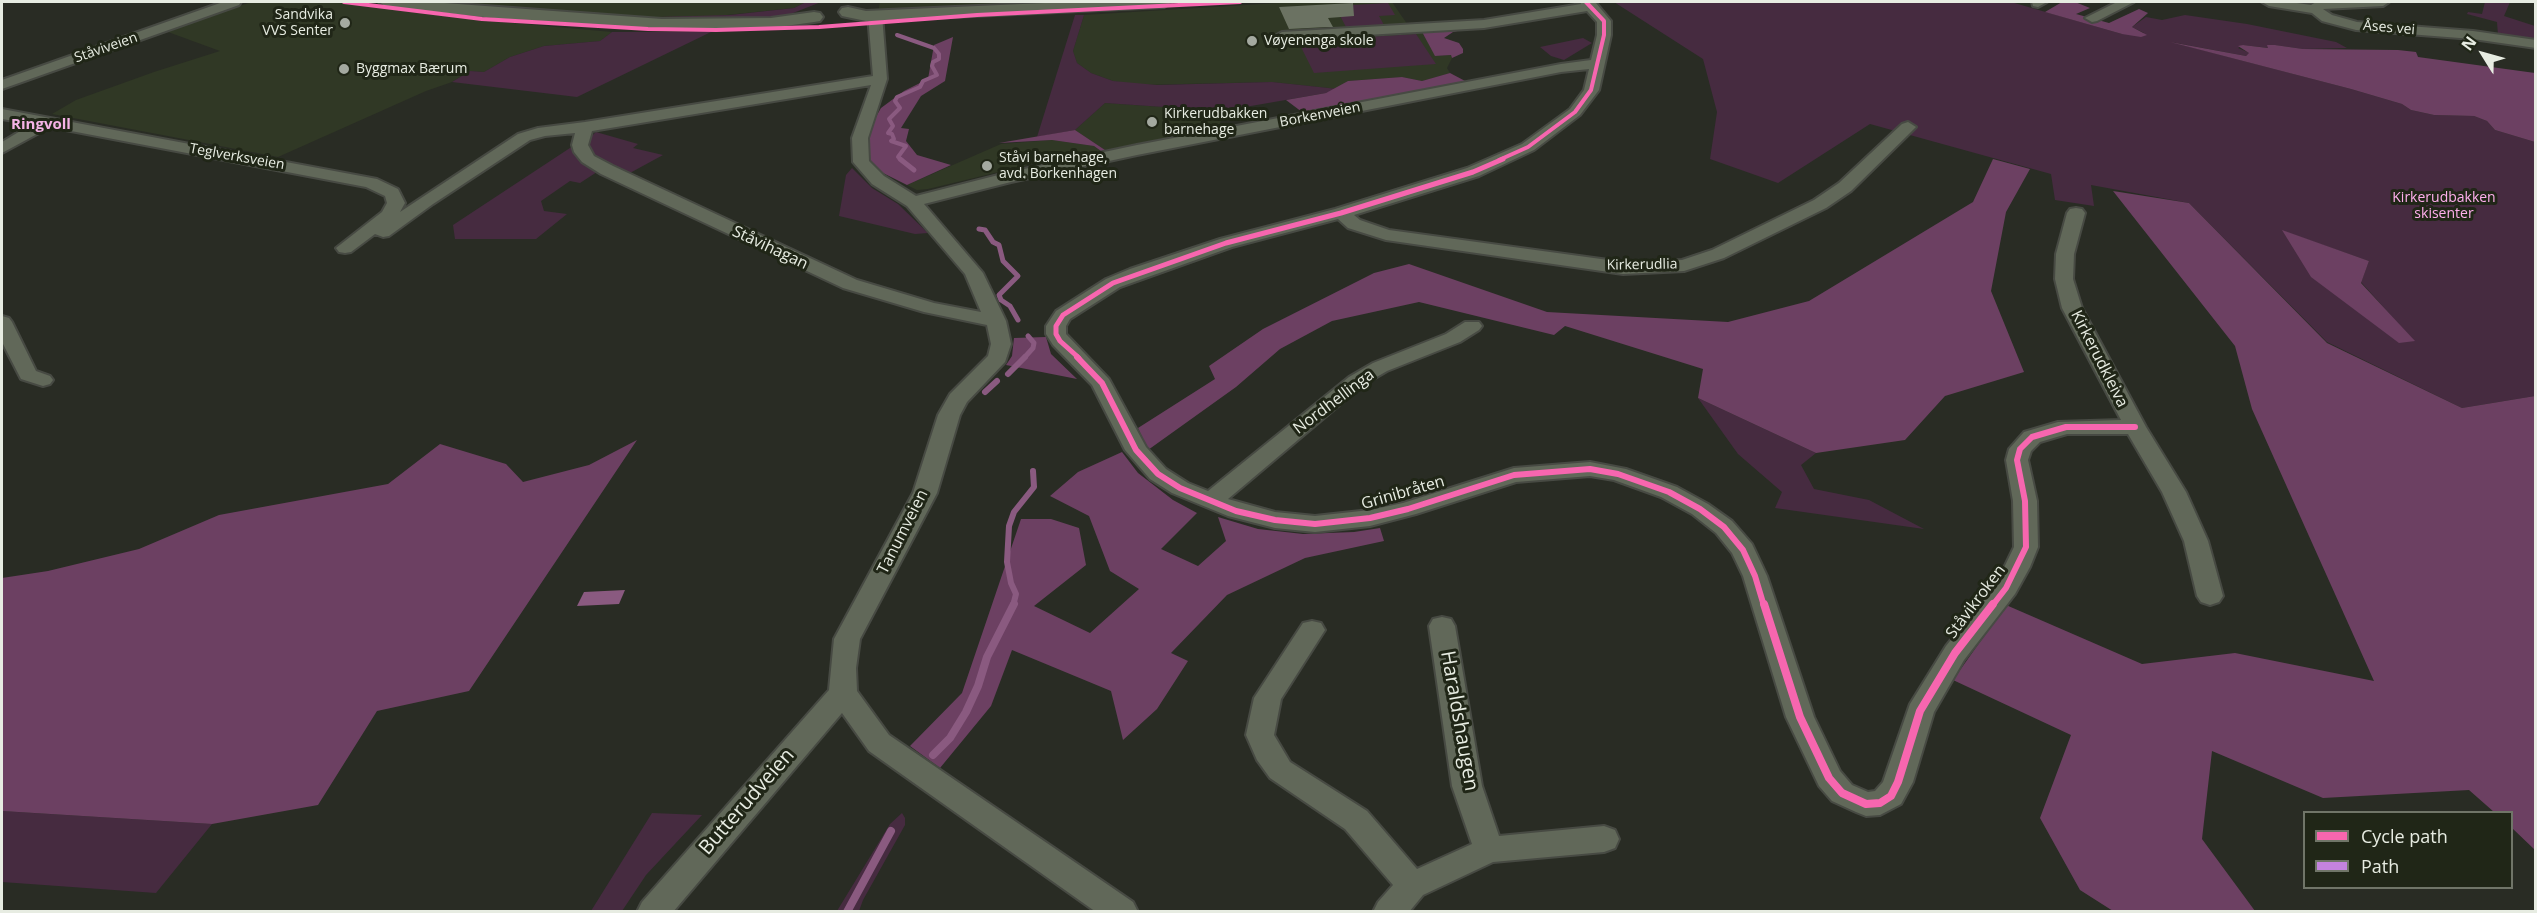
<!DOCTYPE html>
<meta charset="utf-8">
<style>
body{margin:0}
#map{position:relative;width:2537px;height:913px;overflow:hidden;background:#292c24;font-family:"Open Sans",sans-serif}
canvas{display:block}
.frame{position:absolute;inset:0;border:3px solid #e7ece2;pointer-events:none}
.legend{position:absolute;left:2303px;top:811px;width:210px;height:78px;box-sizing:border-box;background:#202617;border:2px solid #707568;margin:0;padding:8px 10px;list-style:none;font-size:18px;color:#e7ece2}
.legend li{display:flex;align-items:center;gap:12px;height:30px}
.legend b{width:30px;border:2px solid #707568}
.north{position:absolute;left:2453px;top:24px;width:60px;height:60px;-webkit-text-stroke:4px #202617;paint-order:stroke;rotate:307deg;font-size:16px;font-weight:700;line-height:24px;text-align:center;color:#e7ece2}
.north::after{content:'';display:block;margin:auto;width:21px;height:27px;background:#e7ece2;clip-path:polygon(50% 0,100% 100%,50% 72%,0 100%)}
</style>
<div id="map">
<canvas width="2537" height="913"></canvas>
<div class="frame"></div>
<ul class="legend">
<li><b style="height:8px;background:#f766af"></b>Cycle path</li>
<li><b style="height:8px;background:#c483df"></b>Path</li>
</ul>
<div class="north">N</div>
</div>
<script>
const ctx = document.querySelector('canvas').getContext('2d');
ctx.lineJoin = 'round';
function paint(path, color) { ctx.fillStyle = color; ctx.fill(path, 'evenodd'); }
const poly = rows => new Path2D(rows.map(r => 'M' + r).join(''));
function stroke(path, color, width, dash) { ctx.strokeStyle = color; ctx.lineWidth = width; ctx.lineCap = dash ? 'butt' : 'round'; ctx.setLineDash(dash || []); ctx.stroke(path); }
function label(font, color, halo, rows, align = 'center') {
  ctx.font = font + ' "Open Sans",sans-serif'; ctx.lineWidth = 6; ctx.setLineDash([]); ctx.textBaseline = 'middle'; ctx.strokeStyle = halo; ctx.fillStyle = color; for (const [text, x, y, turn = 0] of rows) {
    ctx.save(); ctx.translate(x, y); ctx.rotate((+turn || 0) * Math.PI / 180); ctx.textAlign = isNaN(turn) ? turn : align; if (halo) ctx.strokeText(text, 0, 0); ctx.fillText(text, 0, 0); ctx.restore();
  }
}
paint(poly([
 [253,2,334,2,468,19,612,32,600,41,544,46,510,57,484,72,470,71,452,82,426,91,278,157,52,114,76,100,154,72,220,51,168,32,235,5,242,5],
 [434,2,806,2,794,8,707,17,623,17],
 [880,2,1077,2,878,13],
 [1295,2,1392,2,1412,31,1421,30,1436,56,1451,55,1452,58,1447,68,1450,73,1422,81,1402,77,1348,81,1338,89,1272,82,1138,85,1113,81,1091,73,1077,63,1073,51,1084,15],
 [1105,103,1222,111,1222,117,1219,127,1105,150,1075,130],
 [1052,140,1094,146,1101,151,1053,159,928,189,917,190,907,185,1001,144]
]), '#303825');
paint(poly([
 [806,2,821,2,788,15,770,18,724,22,658,19,657,17,730,15,794,8],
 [1614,2,2011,2,2122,34,2144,33,2132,27,2146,17,2162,20,2185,15,2247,24,2336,42,2347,48,2303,49,2275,45,2269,48,2243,45,2238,48,2250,53,2246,56,2171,42,2351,89,2402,104,2411,110,2434,115,2474,116,2487,121,2495,130,2535,142,2535,396,2462,408,2327,342,2189,203,2091,185,2094,206,2055,200,2051,174,1870,124,1778,183,1710,159,1717,112,1703,59],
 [2283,231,2369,261,2361,282,2414,341],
 [2485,2,2510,2,2504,16,2535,26,2535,42,2498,35,2497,22,2467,14,2468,12,2482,14],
 [1388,3,1395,15,1379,16,1384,25,1346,27,1335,6],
 [1075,15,1084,15,1073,51,1077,63,1091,73,1113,81,1157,85,1272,82,1338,89,1326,93,1222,111,1105,103,1075,130,1037,137],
 [612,32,711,32,577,97,452,82,470,71,484,72,510,57,544,46,600,41],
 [1416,34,1436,64,1314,73,1298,41],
 [1583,38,1592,43,1564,60,1551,56,1540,47],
 [596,132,638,144,633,148,663,155,628,174,597,159,588,151,585,142],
 [573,146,600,170,580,183,570,181,541,201,544,211,567,214,536,239,455,239,453,225],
 [852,168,872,188,898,204,928,233,915,234,839,216,846,175],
 [1698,398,1816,453,1801,465,1814,489,1869,500,1924,529,1775,508,1782,492,1738,454],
 [2,811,212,824,156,893,2,882],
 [652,813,702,815,646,875,622,911,591,911],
 [902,813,905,818,905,825,863,900,859,911,837,911,890,824]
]), '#462b40');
paint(poly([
 [2062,2,2075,2,2090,8,2076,14,2109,23,2139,9,2148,13,2132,27,2147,35,2141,37,2122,34,2045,12],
 [1466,29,1453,32,1444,38,1459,43,1463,49,1463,53,1452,58,1451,55,1435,56,1421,30],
 [953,37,945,81,921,96,901,128,909,129,906,141,917,155,951,165,907,185,869,166,862,141,881,108,904,91,928,79,934,45],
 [2170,42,2246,56,2249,53,2238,46,2243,45,2268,48,2267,45,2275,45,2303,49,2398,50,2416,52,2418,57,2535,73,2535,142,2495,130,2487,121,2474,116,2434,115,2411,110,2402,104,2351,89],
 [1450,73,1467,82,1302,112,1286,100,1326,93,1348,81,1402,77,1422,81],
 [1075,130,1105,150,1101,151,1094,146,1052,140,999,143],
 [1993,159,2030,169,2006,212,1991,291,2024,372,1945,396,1905,440,1816,453,1698,398,1703,369,1565,326,1554,335,1419,302,1332,321,1280,349,1236,387,1148,450,1138,428,1215,379,1209,366,1263,329,1374,273,1409,264,1547,312,1728,322,1809,301,1973,202],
 [2113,191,2189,203,2327,343,2462,408,2535,396,2535,850,2512,828,2512,812,2494,812,2469,790,2323,798,2212,751,2202,839,2255,911,2113,911,2080,890,2040,818,2071,735,1953,680,2006,605,2142,664,2235,653,2374,681,2252,409,2235,346],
 [2282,230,2369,261,2361,283,2415,341,2399,343,2311,277],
 [1046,337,1051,354,1077,379,1006,365,1012,356,1014,338],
 [637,440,469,691,377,711,318,805,212,824,2,811,2,578,48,571,139,549,219,515,388,484,440,444,506,464,523,482,589,465],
 [1122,452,1138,473,1173,500,1197,513,1161,549,1198,566,1226,541,1218,517,1258,529,1303,534,1354,532,1380,528,1384,541,1305,558,1227,595,1171,653,1188,661,1157,709,1123,740,1111,691,1012,650,991,706,940,768,910,746,962,693,1021,519,1051,519,1079,528,1086,565,1034,606,1090,633,1139,589,1110,571,1089,516,1050,496,1078,472]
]), '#6c4062');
paint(poly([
 [625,590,619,604,577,606,584,592]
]), '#8a5a80');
stroke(poly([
 [897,35,934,48,939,54,939,59,933,62,932,66,937,75,923,81,920,87,897,97,895,101,900,108,889,119,893,126,888,133,892,134,894,139,891,141,906,146,898,157,902,160]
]), '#8a5a80', 4);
stroke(poly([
 [900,159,914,170],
 [979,229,985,230,993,242,999,245,1003,261,1018,276,999,295,1001,300,1010,306,1018,320],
 [1024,358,1033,348,1034,343,1028,336]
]), '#8a5a80', 5);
stroke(poly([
 [1008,374,1025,357],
 [985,392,997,381],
 [1013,606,1016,594,1011,583,1007,562,1009,526,1014,512,1034,487,1033,471]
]), '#8a5a80', 6);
stroke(poly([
 [933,755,950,738,966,712,978,686,987,657,1014,604],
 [847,912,891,831]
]), '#8a5a80', 8);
paint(poly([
 [1353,3,1354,16,1328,18,1333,27,1327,27,1289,29,1279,7]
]), '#6b7262');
const minor = poly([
 [223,2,241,2,239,5,2,89,2,80,223,2],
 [1580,2,1596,3,1611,21,1611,35,1599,90,1580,115,1534,150,1479,176,1354,215,1360,220,1389,230,1623,262,1682,260,1712,250,1814,200,1839,183,1902,124,1908,122,1916,127,1851,191,1826,208,1724,258,1684,271,1623,274,1386,240,1348,228,1338,219,1232,247,1120,287,1070,319,1066,326,1066,334,1109,379,1146,447,1166,469,1188,483,1208,491,1349,377,1373,363,1446,334,1465,322,1479,322,1482,326,1479,330,1460,342,1387,371,1363,385,1228,499,1275,512,1315,516,1370,510,1403,503,1514,468,1590,462,1626,469,1677,487,1708,504,1732,521,1752,544,1767,576,1814,717,1840,771,1852,785,1868,792,1875,791,1883,782,1910,704,1946,646,1997,582,2014,547,2013,501,2006,460,2009,449,2024,432,2058,422,2121,420,2062,308,2055,279,2056,254,2067,213,2070,209,2076,208,2082,209,2085,213,2074,254,2073,279,2082,308,2146,427,2186,492,2208,541,2223,596,2219,602,2210,605,2201,602,2197,596,2184,541,2162,492,2128,434,2067,434,2040,442,2031,451,2028,460,2037,501,2038,547,2030,567,2015,594,1964,660,1934,712,1913,782,1901,804,1880,815,1866,816,1856,812,1832,801,1819,786,1786,717,1743,576,1732,553,1716,533,1692,514,1661,497,1614,480,1590,476,1516,482,1416,514,1370,526,1315,532,1275,528,1228,516,1172,493,1150,479,1125,450,1092,385,1053,345,1046,334,1046,326,1056,311,1106,279,1130,269,1220,239,1335,209,1467,168,1522,144,1570,109,1584,90,1589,69,1561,72,1137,155,1011,182,924,204,983,273,1006,321,1011,344,1005,362,967,402,960,415,937,493,860,639,856,668,857,691,889,735,1133,902,1138,912,1096,912,869,751,842,713,673,912,637,912,642,902,829,690,834,639,913,493,938,415,950,394,988,356,991,344,987,325,924,312,843,288,601,174,582,162,574,152,572,145,575,133,545,136,530,140,433,204,389,236,383,237,375,234,351,252,345,253,339,252,336,248,382,212,387,203,385,196,366,187,50,127,2,153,2,142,32,124,2,119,2,109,377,179,398,189,405,203,400,212,518,134,538,128,585,122,873,76,868,15,875,11,882,15,887,79,868,138,869,161,884,176,916,196,1010,172,1137,145,1561,64,1591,60,1597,35,1597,22,1587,11,1484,28,1282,40,1275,36,1282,32,1484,20,1581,4,1580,2],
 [871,85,852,138,853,162,872,184,907,206,965,274,981,312,934,303,857,280,613,166,594,156,588,145,592,131,871,85],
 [2032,2,2047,2,2038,7,2033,6,2032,2],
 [2117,2,2134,2,2097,21,2092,22,2085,18,2117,2],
 [2262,2,2290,2,2311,5,2316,2,2389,2,2383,6,2323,9,2332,15,2357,22,2473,31,2536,40,2536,48,2473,39,2356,30,2322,21,2312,13,2269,6,2262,2],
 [2,316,9,318,12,322,36,371,50,376,53,380,50,384,43,386,21,379,2,342,2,316],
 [1442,617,1451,619,1455,626,1482,786,1499,836,1604,826,1615,830,1619,839,1615,848,1604,852,1493,862,1423,895,1409,912,1373,912,1378,902,1393,885,1345,829,1270,778,1257,760,1246,735,1254,698,1303,623,1312,621,1321,623,1325,630,1281,699,1274,735,1290,762,1367,811,1417,869,1472,844,1452,786,1429,626,1433,619,1442,617]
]);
const major = poly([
 [379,2,431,2,662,19,771,18,814,12,820,13,823,17,820,21,814,22,771,28,662,29,494,18,387,7,379,2],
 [1067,2,1172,2,1164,7,866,21,842,16,839,12,842,8,848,7,866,11,1067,2]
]);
stroke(minor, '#474a43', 4);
stroke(major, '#474a43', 4);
paint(minor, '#616859');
paint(major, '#606857');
stroke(poly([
 [344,2,482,19,648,29,716,30,819,27,977,15,1240,2],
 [1499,160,1528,147,1575,112,1591,90,1604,35,1604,21,1586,2]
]), '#f766af', 4);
stroke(poly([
 [1079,358,1060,341,1056,334,1056,326,1063,315,1113,283,1226,243,1341,213,1473,172,1503,159]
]), '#f766af', 5);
stroke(poly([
 [1077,357,1102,383,1136,450,1158,474,1180,488,1236,511,1275,520,1315,524,1370,518,1408,509,1514,475,1590,469,1618,474,1669,492,1700,509,1724,527,1743,550,1755,576,1764,606],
 [1992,606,2006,588,2026,547,2025,501,2017,460,2020,449,2032,437,2066,427,2135,427]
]), '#f766af', 6);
stroke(poly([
 [1764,604,1800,717,1829,778,1842,793,1866,804,1880,803,1891,796,1898,782,1920,711,1955,653,1993,604]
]), '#f766af', 8);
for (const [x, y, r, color] of [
 [345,23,6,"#a4a9a0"],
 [1252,41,6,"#a4a9a0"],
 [344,69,6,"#a4a9a0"],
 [1152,122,6,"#a4a9a0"],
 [987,166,6,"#a4a9a0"]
]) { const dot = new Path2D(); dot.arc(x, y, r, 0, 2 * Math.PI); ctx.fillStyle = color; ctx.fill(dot); stroke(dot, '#202617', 2); }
label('14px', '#e7ece2', '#202617', [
 ["Sandvika",333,15,"right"],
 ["VVS Senter",333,31,"right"],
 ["Vøyenenga skole",1264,41],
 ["Byggmax Bærum",356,69],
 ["Kirkerudbakken",1164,114],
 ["barnehage",1164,130],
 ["Ståvi barnehage,",999,158],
 ["avd. Borkenhagen",999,174]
], 'left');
label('14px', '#e7ece2', '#202617', [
 ["Åses vei",2389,28,5],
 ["Ståviveien",106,48,-19],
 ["Borkenveien",1320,115,-11],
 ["Teglverksveien",237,157,10],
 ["Kirkerudlia",1642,265,-1]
]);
label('14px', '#ffafed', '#202617', [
 ["Kirkerudbakken",2444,198],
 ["skisenter",2444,214]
]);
label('bold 15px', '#f5b3e6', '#202617', [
 ["Ringvoll",41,125]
]);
label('16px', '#e7ece2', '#202617', [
 ["Ståvihagan",770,248,25],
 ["Kirkerudkleiva",2099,359,63],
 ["Nordhellinga",1334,402,-37],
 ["Grinibråten",1403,493,-16],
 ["Tanumveien",903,532,-63],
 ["Ståvikroken",1976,602,-53]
]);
label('20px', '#e7ece2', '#202617', [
 ["Haraldshaugen",1459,721,80],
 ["Butterudveien",747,802,-49]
]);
</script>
